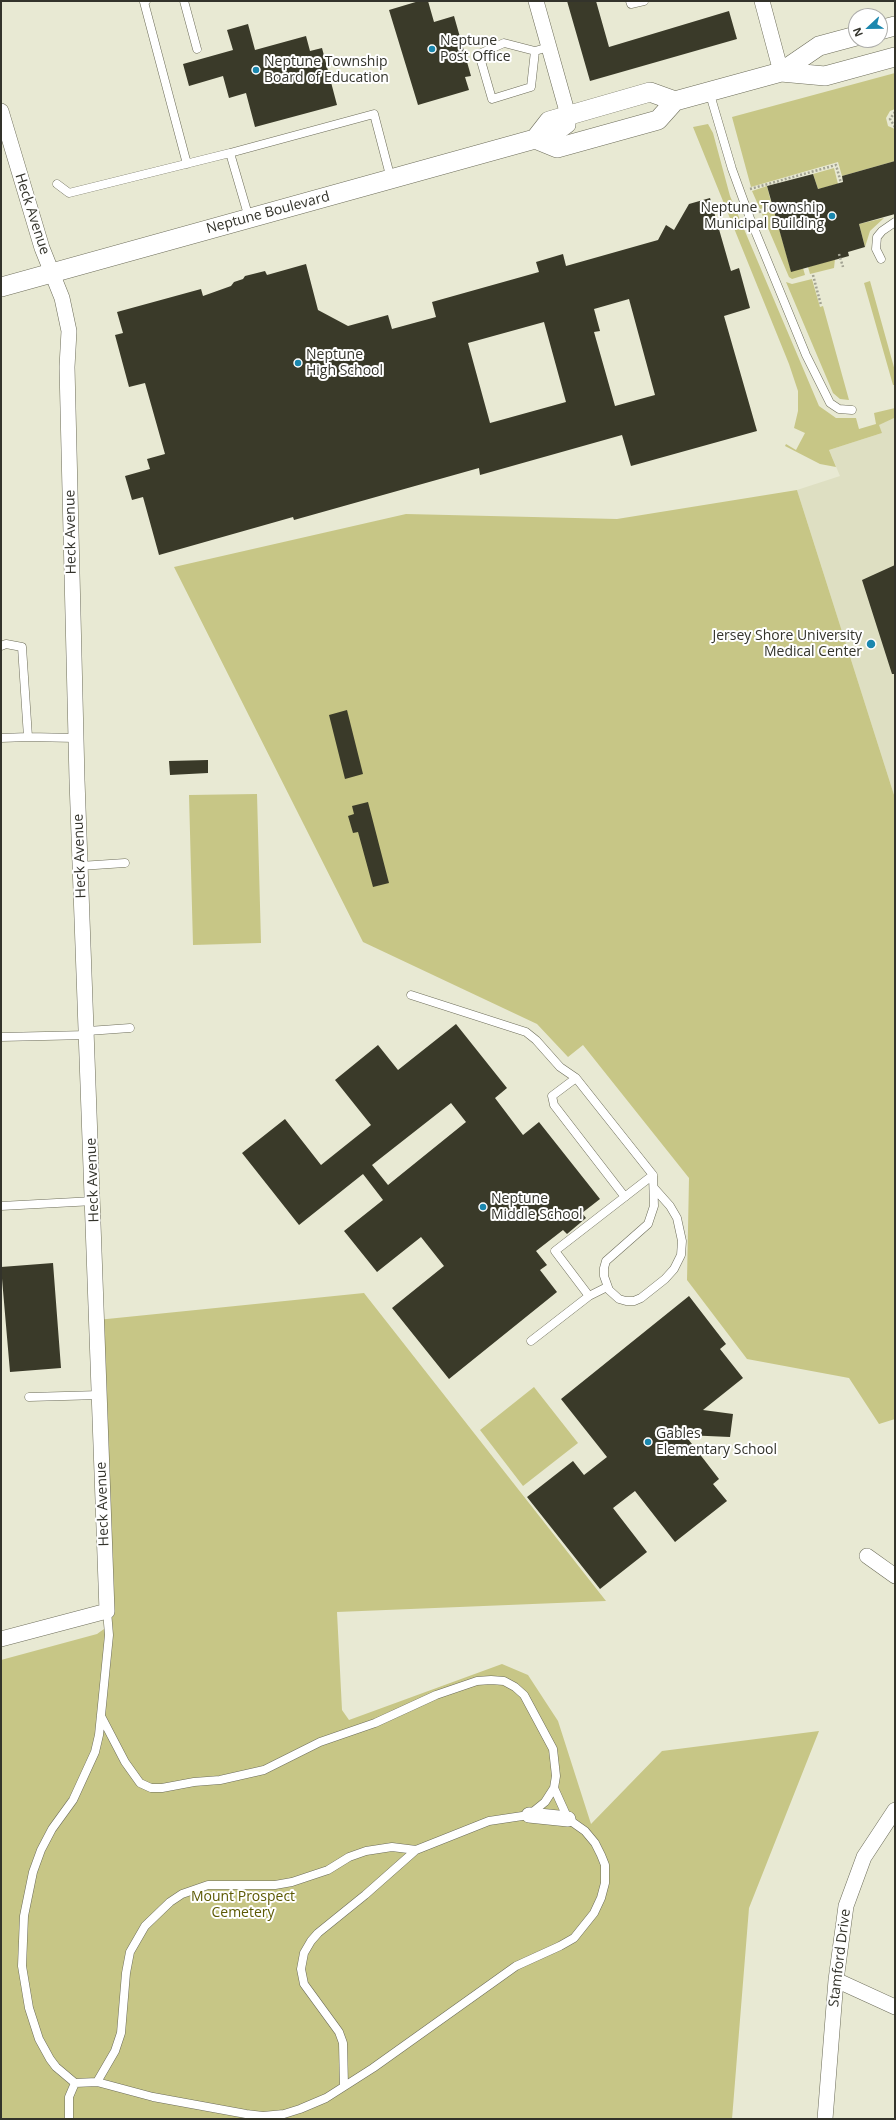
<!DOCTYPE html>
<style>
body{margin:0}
#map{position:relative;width:896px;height:2120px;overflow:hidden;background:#e8e9d3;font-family:"Open Sans",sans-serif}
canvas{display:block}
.frame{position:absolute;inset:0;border:2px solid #33332b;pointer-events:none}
.north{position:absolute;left:848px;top:8px;width:40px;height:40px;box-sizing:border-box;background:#fff;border:1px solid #adadaa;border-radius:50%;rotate:248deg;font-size:11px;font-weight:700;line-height:16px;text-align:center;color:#33332b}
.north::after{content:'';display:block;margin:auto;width:14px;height:18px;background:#1b87ae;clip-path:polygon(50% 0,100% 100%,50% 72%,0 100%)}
</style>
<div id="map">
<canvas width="896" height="2120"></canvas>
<div class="frame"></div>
<div class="north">N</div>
</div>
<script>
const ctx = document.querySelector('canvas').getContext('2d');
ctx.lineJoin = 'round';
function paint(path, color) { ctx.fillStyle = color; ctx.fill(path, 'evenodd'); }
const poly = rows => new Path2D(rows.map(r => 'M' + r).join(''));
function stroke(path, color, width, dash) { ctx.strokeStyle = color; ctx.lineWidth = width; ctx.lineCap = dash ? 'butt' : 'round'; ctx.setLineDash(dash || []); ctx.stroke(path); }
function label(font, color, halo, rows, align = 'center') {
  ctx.font = font + ' "Open Sans",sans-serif'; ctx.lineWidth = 4; ctx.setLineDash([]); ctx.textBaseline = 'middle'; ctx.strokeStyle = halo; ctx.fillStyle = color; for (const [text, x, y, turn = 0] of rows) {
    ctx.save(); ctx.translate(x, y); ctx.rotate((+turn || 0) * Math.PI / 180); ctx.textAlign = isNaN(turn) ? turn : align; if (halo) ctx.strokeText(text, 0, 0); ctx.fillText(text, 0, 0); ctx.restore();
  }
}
paint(poly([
 [895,417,895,798,797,490,840,476,829,450,882,433,878,425]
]), '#dedfc2');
paint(poly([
 [895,73,895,109,890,111,886,118,888,126,895,129,895,161,842,176,838,162,751,187,732,117],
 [708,124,713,133,730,196,819,406,836,418,856,418,859,429,876,424,874,413,895,408,894,418,879,425,882,433,829,450,836,467,820,464,785,446,786,444,796,450,805,433,794,428,798,411,798,391,789,364,693,127],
 [834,168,838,184,818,189,813,174],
 [767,186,772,206,760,209,752,191],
 [774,210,791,271,803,268,805,275,792,279,789,277,762,214],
 [884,218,870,231,865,247,859,224],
 [835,259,834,268,810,274,808,267],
 [812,279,820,307,823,306,849,400,840,399,833,393,786,282,792,284],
 [870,281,895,371,895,385,893,385,864,283],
 [797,490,895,798,895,1419,879,1424,849,1378,747,1359,687,1280,689,1178,583,1045,568,1057,537,1024,363,942,174,567,406,514,617,519],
 [257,794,261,943,193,945,189,795],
 [364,1293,606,1601,337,1612,342,1710,349,1720,502,1664,528,1675,558,1721,591,1824,662,1751,819,1731,749,1908,732,2119,1,2119,1,1660,97,1634,104,1629,97,1320],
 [534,1387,578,1443,523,1486,480,1430]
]), '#c7c686');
paint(poly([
 [419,1,428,1,434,22,454,16,471,76,465,77,469,90,418,105,389,10],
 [567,1,596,1,609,47,729,11,737,39,590,81],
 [248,24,255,50,306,36,310,51,322,48,337,105,255,127,246,93,229,98,223,76,189,86,183,64,233,50,227,30],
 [895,161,895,214,859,224,865,247,848,252,849,256,791,272,767,186,813,174,818,189,843,182,842,176],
 [710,198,731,271,739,268,750,308,724,316,757,431,631,466,622,435,480,475,479,468,294,520,293,517,159,555,143,497,132,500,125,476,150,469,147,459,165,454,145,383,129,387,115,335,123,333,117,312,201,289,203,296,231,286,234,282,243,279,245,276,265,271,267,275,306,264,318,310,348,326,388,315,392,329,436,317,432,302,539,272,536,262,563,254,566,266,658,240,666,225,674,230,689,204],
 [629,299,655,395,615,406,594,332,600,331,594,309],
 [544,322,566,402,490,423,468,343],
 [895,565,895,674,892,674,862,580],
 [347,710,363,774,345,779,329,715],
 [208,760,208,773,170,775,169,761],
 [368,802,389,883,373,887,358,832,353,833,348,816,354,814,352,806],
 [456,1024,507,1088,495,1098,523,1135,539,1122,600,1199,582,1213,586,1218,567,1234,563,1230,536,1251,547,1265,540,1270,557,1292,449,1379,392,1308,444,1266,421,1237,377,1272,344,1231,383,1200,363,1174,299,1225,242,1153,285,1119,321,1165,371,1125,335,1080,378,1045,398,1070],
 [451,1103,466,1122,388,1185,372,1165],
 [53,1263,61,1368,10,1372,1,1267],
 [689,1296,726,1344,720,1349,743,1378,703,1410,733,1414,730,1437,685,1435,719,1479,713,1484,727,1501,675,1542,635,1491,613,1508,647,1552,600,1589,527,1497,573,1461,584,1475,607,1457,561,1399]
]), '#3a3a29');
const service = poly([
 [146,1,144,2,187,164],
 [184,1,197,49],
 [630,1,631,4,644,1],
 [535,51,531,87,492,99,479,54,504,43,535,51,549,47],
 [709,91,732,169,751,221,806,355,830,403,839,409,852,410],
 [230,153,374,114,391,179],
 [57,184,69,193,230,153,249,218],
 [881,259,876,249,877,237,882,231,895,222],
 [1,646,6,644,22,647,28,737,1,738],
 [28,737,76,738],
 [80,866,125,863],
 [411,995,526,1032,536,1040,560,1067,576,1078,653,1175,555,1251,589,1296],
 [88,1031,130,1028],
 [1,1037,88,1035],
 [576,1078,552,1096,554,1105,625,1197],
 [653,1175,654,1206,648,1224,606,1261,604,1268,604,1276,609,1290,619,1299,626,1301,634,1301,641,1298,665,1279,674,1269,681,1255,682,1241,677,1218,670,1206,654,1188],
 [1,1206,94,1201],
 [531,1341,589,1296,607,1287],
 [29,1397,100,1395],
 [97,2082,115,2051,121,2033,126,1973,130,1952,145,1926,170,1902,182,1894,208,1885,275,1885,292,1882,328,1870,349,1857,366,1851,392,1847,416,1850,489,1821,529,1815,545,1802,554,1788,556,1776,553,1749,524,1695,515,1687,504,1681,491,1680,477,1681,436,1695,375,1723,320,1742,264,1770,220,1780,194,1782,162,1788,151,1788,140,1783,125,1762,101,1716],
 [75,2083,97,2082,153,2097,246,2114,263,2116,284,2114,300,2109,326,2098,373,2068,516,1966,560,1946,574,1938,594,1913,601,1898,605,1883,605,1865,601,1855,595,1843,585,1831,568,1819,554,1788],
 [344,2086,343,2043,339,2032,304,1984,301,1969,304,1953,311,1941,318,1933,365,1895,416,1850],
 [69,2119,69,2097,75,2083,56,2067,50,2059,39,2039,29,2008,22,1966,24,1916,33,1872,41,1850,52,1829,73,1800,95,1752,99,1735,109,1635,107,1611]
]);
const minor = poly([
 [762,1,781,72],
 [1,111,42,248,62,298,69,331,67,367,77,780,107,1611,1,1639],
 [535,139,560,131,568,125,568,115,536,1],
 [867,1556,895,1576],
 [529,1815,568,1819],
 [836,1980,895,2007],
 [825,2119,836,1980,846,1906,864,1857,895,1810]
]);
const tertiary = poly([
 [880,30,895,26],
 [781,72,825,76,895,57],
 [535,139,549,121,650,92,675,101],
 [1,287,535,139,557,148,658,120,675,101,781,72,819,46,856,36]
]);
stroke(service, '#6d6d5a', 9);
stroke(minor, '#6d6d5a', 16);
stroke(tertiary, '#6d6d5a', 20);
stroke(poly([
 [895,112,890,119,895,127],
 [750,189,836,165,841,183],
 [759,212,773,208],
 [839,254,843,267],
 [813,275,821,305]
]), '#a3a393', 2.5, [2, 2]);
stroke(service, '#fff', 8);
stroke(minor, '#fff', 15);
stroke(tertiary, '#fff', 19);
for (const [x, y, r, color] of [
 [432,49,4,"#1b87ae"],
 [256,70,4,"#1b87ae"],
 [832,216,4,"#1b87ae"],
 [298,363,4,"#1b87ae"],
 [871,644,5,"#1b87ae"],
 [483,1207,4,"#1b87ae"],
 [648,1442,4,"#1b87ae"]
]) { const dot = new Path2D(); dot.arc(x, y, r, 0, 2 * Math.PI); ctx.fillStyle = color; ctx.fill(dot); stroke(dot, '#fff', 1.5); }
label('14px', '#33332b', '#fff', [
 ["Neptune",440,41],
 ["Post Office",440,57],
 ["Neptune Township",264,62],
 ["Board of Education",264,78],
 ["Neptune Township",824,208,"right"],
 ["Municipal Building",824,224,"right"],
 ["Neptune",306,355],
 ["High School",306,371],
 ["Jersey Shore University",862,636,"right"],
 ["Medical Center",862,652,"right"],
 ["Neptune",491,1199],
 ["Middle School",491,1215],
 ["Gables",656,1434],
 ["Elementary School",656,1450]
], 'left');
label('14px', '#33332b', '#fff', [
 ["Neptune Boulevard",268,213,-15],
 ["Heck Avenue",32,214,72],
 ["Heck Avenue",71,532,-91],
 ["Heck Avenue",80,856,-92],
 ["Heck Avenue",93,1180,-92],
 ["Heck Avenue",103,1504,-92],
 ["Stamford Drive",840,1958,-83]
]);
label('14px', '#5c5903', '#fff', [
 ["Mount Prospect",243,1897],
 ["Cemetery",243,1913]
]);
</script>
